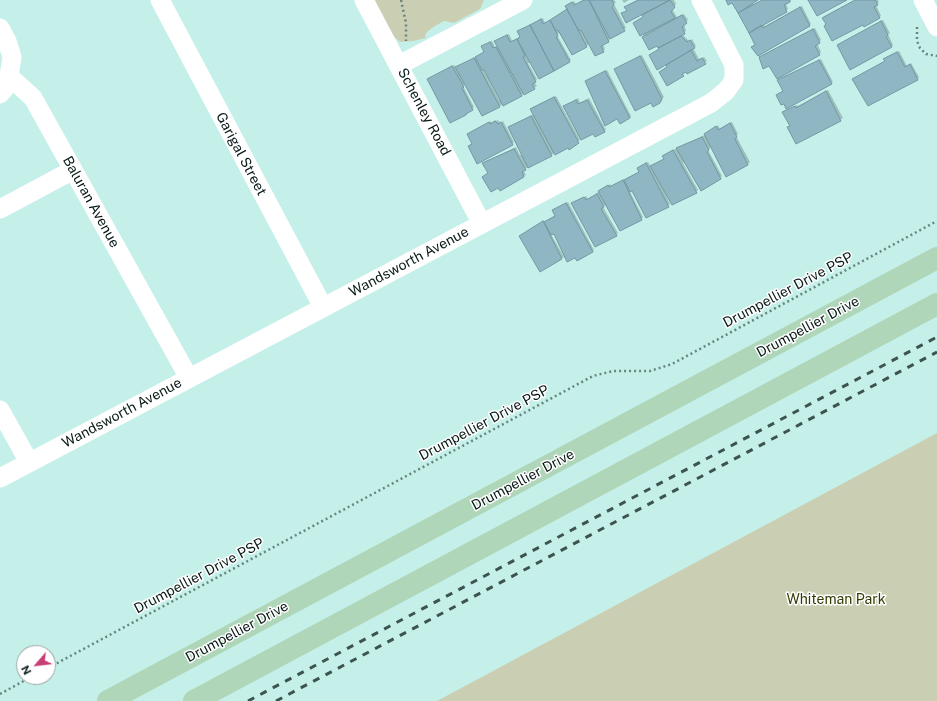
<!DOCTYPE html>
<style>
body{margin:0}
#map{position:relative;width:937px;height:701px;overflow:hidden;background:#c5f0ea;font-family:"Public Sans",sans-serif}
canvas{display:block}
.north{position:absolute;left:16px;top:645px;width:40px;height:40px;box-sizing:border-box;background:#fff;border:1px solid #9da3a3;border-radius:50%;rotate:242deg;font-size:11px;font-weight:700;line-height:16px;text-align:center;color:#0a1a18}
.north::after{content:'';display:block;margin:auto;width:14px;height:18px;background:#c83e75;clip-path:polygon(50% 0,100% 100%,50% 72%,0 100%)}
</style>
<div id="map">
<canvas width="937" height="701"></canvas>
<div class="north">N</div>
</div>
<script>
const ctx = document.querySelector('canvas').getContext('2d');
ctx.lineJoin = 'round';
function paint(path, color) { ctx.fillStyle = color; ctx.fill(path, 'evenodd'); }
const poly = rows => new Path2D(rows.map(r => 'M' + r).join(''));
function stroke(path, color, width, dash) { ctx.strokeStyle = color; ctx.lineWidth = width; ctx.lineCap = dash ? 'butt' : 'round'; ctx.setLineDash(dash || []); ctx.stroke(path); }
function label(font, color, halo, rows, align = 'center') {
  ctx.font = font + ' "Public Sans",sans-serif'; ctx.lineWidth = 3; ctx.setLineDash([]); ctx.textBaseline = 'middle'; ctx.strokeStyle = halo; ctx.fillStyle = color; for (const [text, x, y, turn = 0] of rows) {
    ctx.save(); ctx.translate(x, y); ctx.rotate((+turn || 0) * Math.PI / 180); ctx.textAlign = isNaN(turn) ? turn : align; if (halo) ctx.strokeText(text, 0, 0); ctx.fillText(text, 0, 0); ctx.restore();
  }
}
paint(poly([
 [373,0,484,0,480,9,454,23,444,21,435,26,428,31,425,35,426,38,413,41,400,42,392,35],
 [937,433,937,701,437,701]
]), '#cacfb3');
paint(poly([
 [584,0,614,0,616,2,614,4,626,28,610,38,609,41,603,44,605,49,596,55,590,43,586,46,560,32,557,35,571,60,569,61,528,63,537,79,534,82,537,86,504,105,503,103,500,106,465,84,463,86,474,107,466,114,430,78,454,65,456,68,476,57,485,51,484,45,492,41,495,47,498,46,497,40,509,34,512,41,521,36,520,30,543,18,545,23,560,14,568,8,566,6,568,4,574,1,576,4],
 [484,68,501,99,499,100,483,69],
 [622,0,629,0,624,3],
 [638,0,674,0,676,4,672,9,677,17,684,14,688,20,684,23,686,31,682,34,689,41,692,39,696,46,693,48,699,59,704,57,707,61,684,72,683,76,662,70,667,67,659,47,643,37,645,32,643,14,622,14,627,10,628,6],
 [727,0,756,0,752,2,753,5,762,0,791,0,786,3,788,9,763,24,765,26,802,6,811,24,758,55,756,45,739,13,733,2],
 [855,0,878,0,879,2,876,5,881,16,864,24,827,24,824,18,825,16],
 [883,20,890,33,888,34,893,45,891,47,838,45],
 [815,28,821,40,817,43,821,52,819,54,769,64,762,56],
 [899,51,907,66,911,63,919,77,917,79,853,79,886,61,886,57],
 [642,55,664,97,659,102,615,69],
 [821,59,833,82,784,102,780,79],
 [607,70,631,116,630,118,588,80],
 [828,90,843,118,796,143,788,127,790,125,785,111,797,105,798,106],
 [556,96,580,140,528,167,523,170,526,175,524,176,500,190,489,173,485,162,516,147,520,155,523,153,509,127,534,114,532,109,533,107],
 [578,98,580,103,589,98,606,130,604,131,564,107],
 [498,120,500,123,503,121,514,142,512,144,469,146,473,143,470,133,491,121,492,123],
 [732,122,738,134,736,136,750,162,748,164,726,176,711,147,708,150,722,176,720,178,686,161,683,163,698,190,696,192,665,191,664,191,670,204,646,217,632,190,630,192,643,217,641,219,606,204,603,207,618,233,616,235,574,202,586,196,588,199,610,184,611,186,640,171,640,166,648,162,651,167,665,158,664,156,665,154,705,135,718,125,720,129],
 [568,202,594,250,592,252,554,232,551,234,564,257,540,270,532,228,556,215,554,210]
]), '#0003');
const building = poly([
 [584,0,589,0,609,42,601,46,604,52,595,56,581,30,579,31,565,6,572,2,574,5,584,0],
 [589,0,612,0,614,5,612,7,625,31,610,39,589,0],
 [638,0,670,0,626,23,621,13,627,11,624,7,638,0],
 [670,0,675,7,671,12,675,18,640,36,633,23,643,17,642,15,670,0],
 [726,0,758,0,738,13,732,3,728,5,726,0],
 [762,0,790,0,790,2,784,5,787,12,749,33,738,13,762,0],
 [808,0,847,0,817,16,808,0],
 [855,0,875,0,878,5,874,7,880,18,864,27,863,25,832,41,824,26,826,24,822,18,855,0],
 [800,7,810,26,758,56,751,47,755,45,749,33,761,25,763,28,800,7],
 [567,9,587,47,572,55,558,30,556,31,550,20,567,9],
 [682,15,687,23,682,27,685,34,658,48,657,46,649,50,642,37,682,15],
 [541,19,543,24,550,20,558,36,556,37,570,62,554,71,530,25,541,19],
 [881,21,888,35,886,37,892,47,850,70,837,45,881,21],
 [530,25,554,71,539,79,517,39,520,37,517,31,530,25],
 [813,29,820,43,815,46,820,55,777,79,769,66,763,69,759,57,813,29],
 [507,35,510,42,517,39,525,56,523,57,536,82,532,84,535,89,524,95,494,41,507,35],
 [681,36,687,42,690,40,695,48,657,70,649,55,659,49,658,48,681,36],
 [490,42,493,48,496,47,522,96,503,106,484,70,482,70,475,57,484,52,481,46,490,42],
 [691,50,697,61,702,58,706,64,687,74,686,72,682,74,684,76,667,86,659,72,667,67,666,65,691,50],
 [897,52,905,67,910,64,918,80,868,106,852,79,885,61,883,59,897,52],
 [640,56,662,99,660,103,653,107,651,103,635,111,614,69,640,56],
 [474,58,500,107,482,116,455,67,474,58],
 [819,60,832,84,786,109,784,104,781,105,776,95,783,91,777,80,819,60],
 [452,66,464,87,462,88,473,110,466,114,466,115,450,123,427,79,452,66],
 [605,71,630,118,620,124,617,119,605,126,585,81,605,71],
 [826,91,841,121,796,144,787,127,790,126,782,112,795,106,796,108,826,91],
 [554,97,579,143,569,150,568,148,555,155,530,109,554,97],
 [576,100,578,104,587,100,605,132,595,137,593,134,581,140,563,106,576,100],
 [531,116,552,156,528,168,508,127,531,116],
 [495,121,498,124,501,122,513,145,477,164,468,146,472,144,467,134,489,122,490,124,495,121],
 [730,123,737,137,735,139,748,165,726,177,704,134,716,126,718,130,730,123],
 [702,137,709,150,707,152,721,179,701,191,676,148,702,137],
 [514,149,526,170,522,172,524,177,500,191,498,188,491,192,482,177,488,173,482,163,514,149],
 [673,150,697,193,672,205,650,166,664,159,662,156,673,150],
 [646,163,669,207,646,218,632,191,630,192,624,180,639,172,637,168,646,163],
 [623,180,642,220,620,231,598,191,608,185,609,187,623,180],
 [597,194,604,207,601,209,617,236,595,247,571,203,584,197,586,200,597,194],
 [566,203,593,252,577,261,575,258,567,262,554,234,551,235,544,222,555,216,552,210,566,203],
 [543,221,562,259,540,272,519,236,543,221]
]);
paint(building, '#8fb6c3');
stroke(building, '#7298a4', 1);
stroke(poly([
 [401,0,406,23,406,41],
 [917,27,917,41,920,48,926,54,937,56],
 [48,668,593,376,613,371,650,371,672,364,937,221],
 [0,694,31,677]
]), '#688581', 2.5, [2, 3]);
stroke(poly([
 [160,0,323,307],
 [364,0,482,224],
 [923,0,937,27],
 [0,28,7,41,12,57,9,76,33,98,189,378],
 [399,65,523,0],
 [0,94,5,88,9,76],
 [0,209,73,170],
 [0,410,29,462],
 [0,478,711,103,726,91,734,80,734,65,701,0]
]), '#fff', 19);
stroke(poly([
 [108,701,937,258],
 [194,701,937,304]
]), '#afd6b8', 22);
stroke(poly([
 [248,701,937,337],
 [276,701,937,352]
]), '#3c5350', 3, [7, 7]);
label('14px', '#0a1a18', '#fff', [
 ["Schenley Road",424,112,62],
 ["Garigal Street",241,154,62],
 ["Baluran Avenue",91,202,61],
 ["Wandsworth Avenue",409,262,-28],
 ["Drumpellier Drive PSP",788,290,-28],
 ["Drumpellier Drive",808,327,-28],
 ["Wandsworth Avenue",122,413,-28],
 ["Drumpellier Drive PSP",484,423,-28],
 ["Drumpellier Drive",523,480,-28],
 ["Drumpellier Drive PSP",199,576,-28],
 ["Drumpellier Drive",237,632,-28]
]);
label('14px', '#353a04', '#fff', [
 ["Whiteman Park",836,600]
]);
</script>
